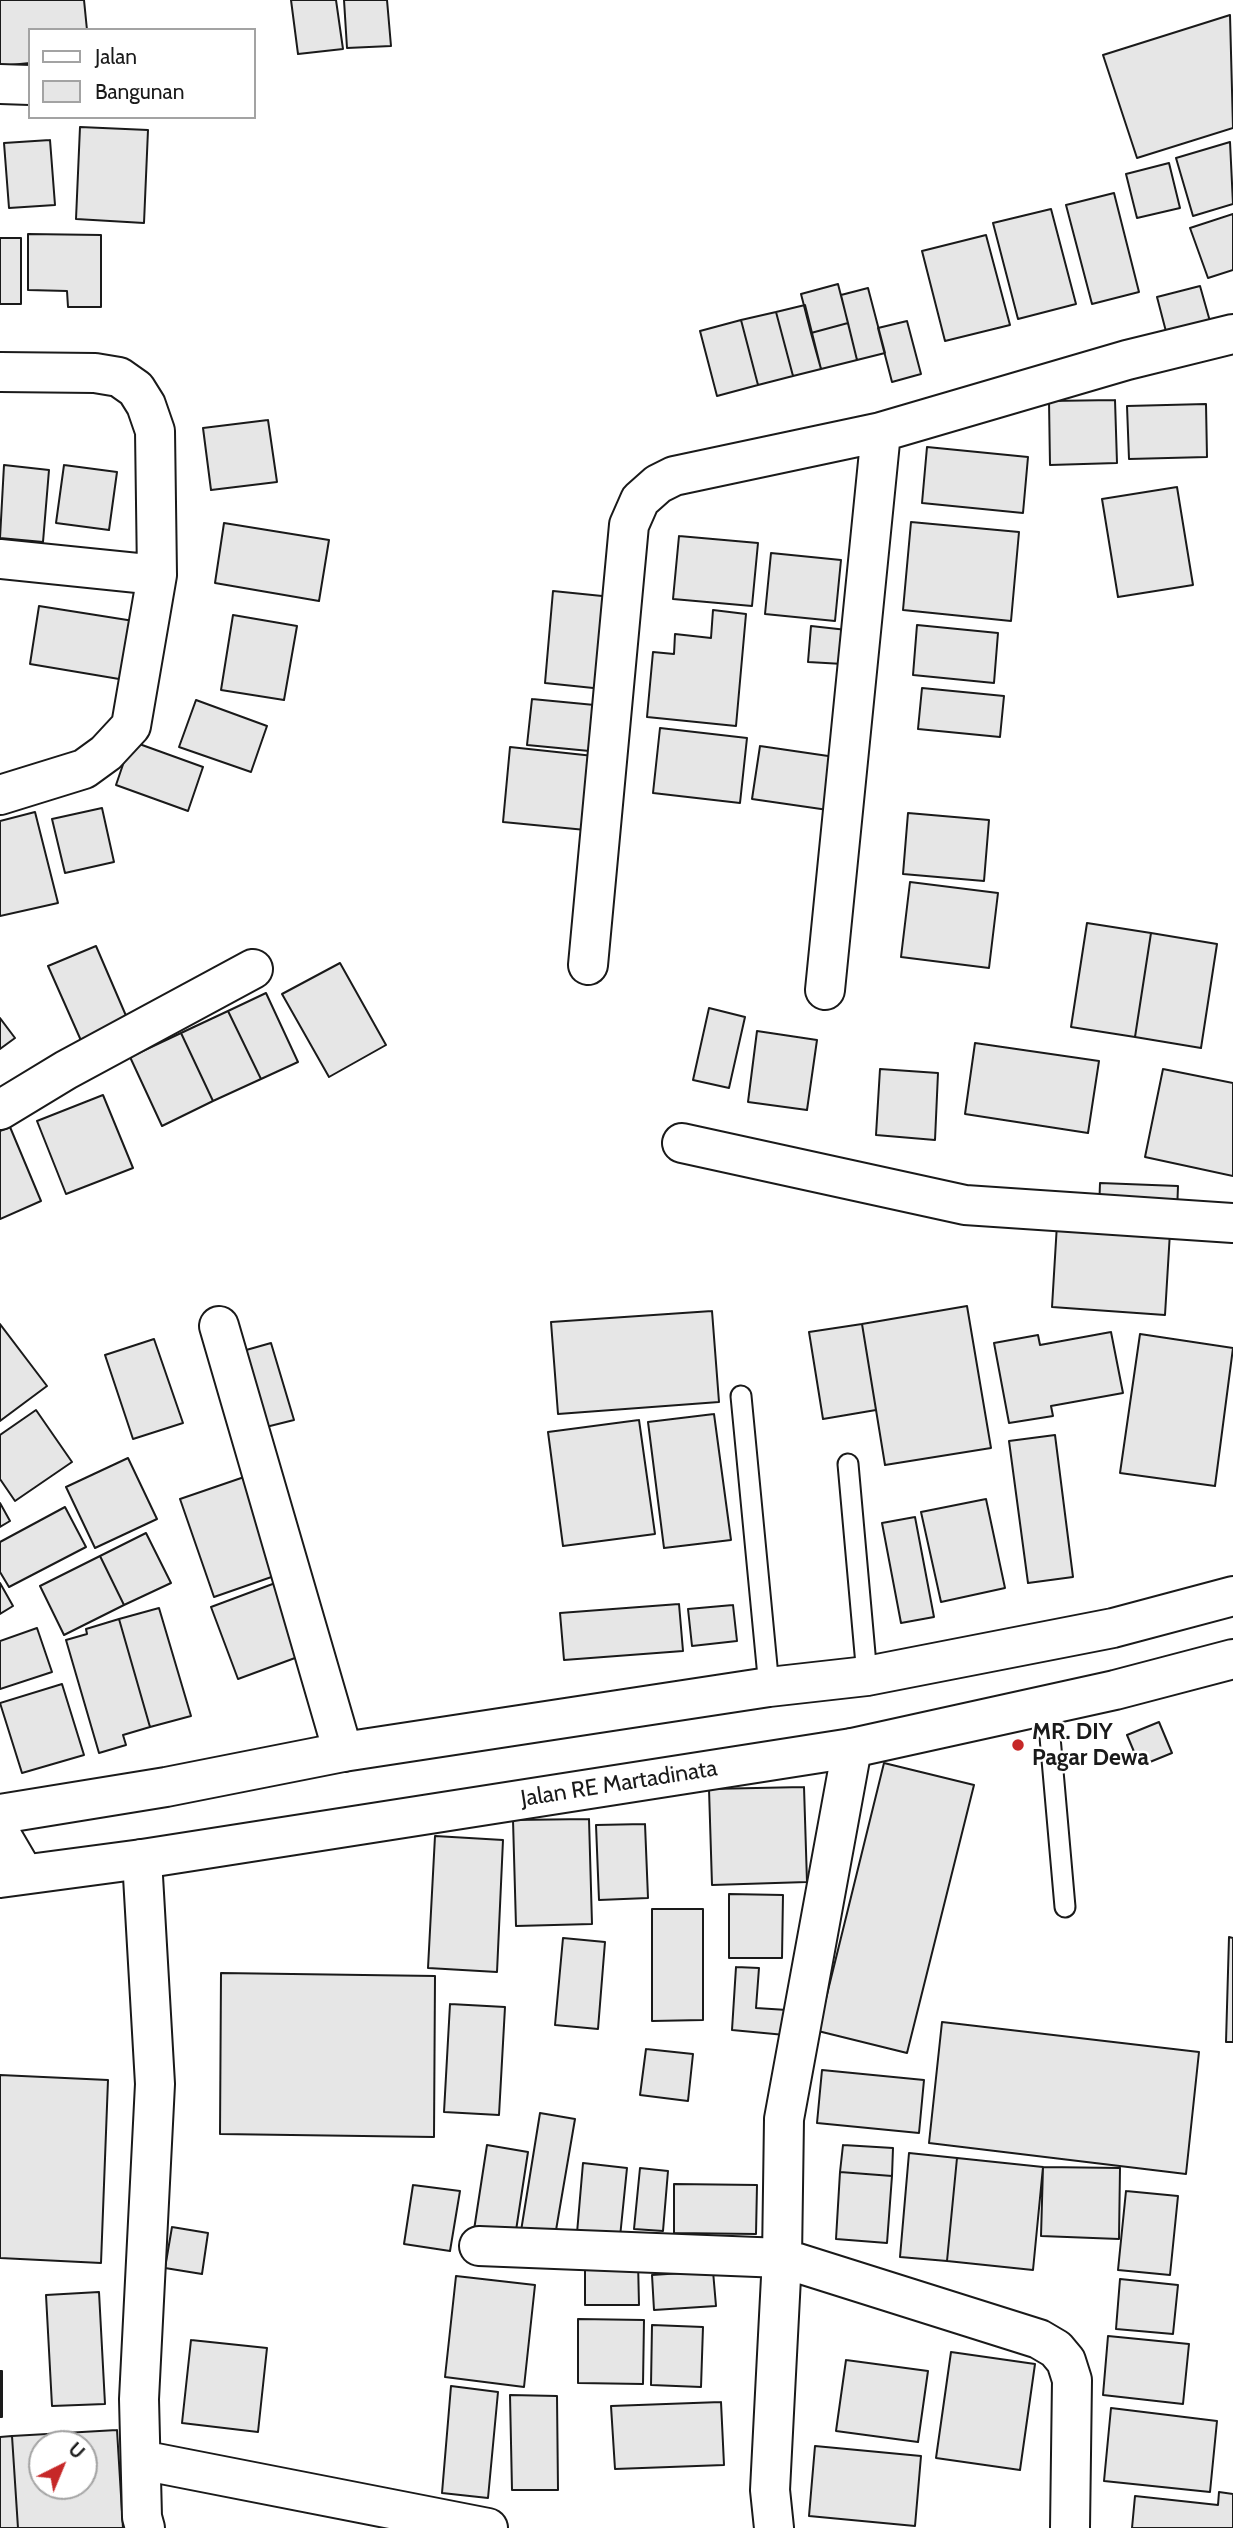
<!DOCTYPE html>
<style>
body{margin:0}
#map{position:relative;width:1233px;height:2528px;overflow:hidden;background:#fff;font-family:Cabin,sans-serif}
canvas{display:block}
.legend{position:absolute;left:28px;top:28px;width:228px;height:91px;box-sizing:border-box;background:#fff;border:2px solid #a3a3a3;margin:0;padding:9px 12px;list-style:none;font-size:21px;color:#1a1a1a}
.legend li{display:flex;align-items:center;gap:14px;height:35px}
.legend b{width:35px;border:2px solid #a3a3a3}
.north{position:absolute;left:28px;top:2430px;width:70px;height:70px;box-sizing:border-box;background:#fff;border:2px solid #a3a3a3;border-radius:50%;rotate:43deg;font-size:19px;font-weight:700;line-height:28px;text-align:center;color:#1a1a1a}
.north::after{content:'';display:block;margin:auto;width:24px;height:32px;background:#c62828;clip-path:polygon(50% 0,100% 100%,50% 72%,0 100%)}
</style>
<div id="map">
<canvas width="1233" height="2528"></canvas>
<ul class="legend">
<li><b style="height:9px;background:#fff"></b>Jalan</li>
<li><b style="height:19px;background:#e6e6e6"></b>Bangunan</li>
</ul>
<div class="north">U</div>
</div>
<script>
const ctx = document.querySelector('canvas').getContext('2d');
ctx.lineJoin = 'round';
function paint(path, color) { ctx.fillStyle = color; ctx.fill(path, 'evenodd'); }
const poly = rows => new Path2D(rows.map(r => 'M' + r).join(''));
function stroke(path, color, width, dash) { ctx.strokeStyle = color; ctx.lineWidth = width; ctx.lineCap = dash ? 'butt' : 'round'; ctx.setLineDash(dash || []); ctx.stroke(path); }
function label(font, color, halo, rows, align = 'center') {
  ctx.font = font + ' Cabin,sans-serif'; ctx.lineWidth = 5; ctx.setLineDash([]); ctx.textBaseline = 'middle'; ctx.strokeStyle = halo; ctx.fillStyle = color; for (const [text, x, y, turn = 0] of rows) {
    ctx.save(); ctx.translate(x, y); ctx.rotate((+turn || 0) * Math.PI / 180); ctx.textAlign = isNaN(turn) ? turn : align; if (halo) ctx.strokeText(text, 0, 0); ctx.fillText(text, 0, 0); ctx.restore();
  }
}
const building = poly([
 [0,0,84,0,87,30,30,30,30,63,0,66,0,0],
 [291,0,336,0,343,49,298,54,291,0],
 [344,0,387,0,391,46,347,48,344,0],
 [1230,15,1233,128,1137,158,1103,55,1230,15],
 [80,127,148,130,144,223,76,219,80,127],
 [50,140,55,205,9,208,4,143,50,140],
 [1230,142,1233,204,1193,216,1176,158,1230,142],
 [1169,163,1180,208,1137,218,1126,174,1169,163],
 [1114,193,1139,292,1092,304,1066,205,1114,193],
 [1051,209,1076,304,1018,319,993,223,1051,209],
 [1233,214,1233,270,1208,278,1190,228,1233,214],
 [28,234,101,235,101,307,68,307,67,291,28,290,28,234],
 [986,235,1010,325,945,341,922,251,986,235],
 [0,238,21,238,21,304,0,304,0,238],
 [838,284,848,323,811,333,801,294,838,284],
 [1200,286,1213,332,1169,343,1157,297,1200,286],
 [868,288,885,353,857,360,841,295,868,288],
 [805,305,821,369,793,376,776,312,805,305],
 [776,312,793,376,758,385,741,320,776,312],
 [741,320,758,385,717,396,700,331,741,320],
 [907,321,921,374,892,382,878,328,907,321],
 [848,323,857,360,821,369,811,333,848,323],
 [1115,400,1117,463,1050,465,1049,401,1115,400],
 [1206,404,1207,457,1129,459,1127,406,1206,404],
 [268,420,277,482,211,490,203,428,268,420],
 [927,447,1028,457,1023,513,922,503,927,447],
 [4,465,49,470,43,542,0,538,4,465],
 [64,465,117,472,109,530,56,523,64,465],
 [1177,487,1193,585,1118,597,1102,499,1177,487],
 [911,522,1019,532,1011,621,903,610,911,522],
 [224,523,329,540,319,601,215,583,224,523],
 [679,536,758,543,752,606,673,599,679,536],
 [771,553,841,560,835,621,765,614,771,553],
 [553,591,612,597,603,689,545,683,553,591],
 [39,606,140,622,131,681,30,664,39,606],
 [713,610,746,614,736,726,647,717,653,652,674,654,675,634,711,638,713,610],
 [233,615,297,626,284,700,221,690,233,615],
 [917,625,998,633,994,683,913,675,917,625],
 [811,626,847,630,843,664,808,662,811,626],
 [922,688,1004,696,1000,737,918,729,922,688],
 [532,699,605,706,600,752,527,745,532,699],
 [196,700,267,726,251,772,179,747,196,700],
 [660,728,747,738,740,803,653,793,660,728],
 [131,741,203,767,188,811,116,785,131,741],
 [760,746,835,757,828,810,752,799,760,746],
 [510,747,603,757,596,831,503,822,510,747],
 [102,808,114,862,65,873,52,819,102,808],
 [35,812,58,903,0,916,0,821,35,812],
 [908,813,989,820,984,881,903,874,908,813],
 [910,882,998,893,989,968,901,957,910,882],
 [1087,923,1151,933,1135,1037,1071,1027,1087,923],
 [1151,933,1217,944,1201,1048,1135,1037,1151,933],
 [96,946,130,1025,83,1045,48,966,96,946],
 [340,963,386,1045,329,1077,282,994,340,963],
 [266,993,298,1062,261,1079,228,1011,266,993],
 [709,1008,745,1017,729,1088,693,1080,709,1008],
 [228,1011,261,1079,213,1101,181,1033,228,1011],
 [0,1018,15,1038,0,1049,0,1018],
 [757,1031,817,1040,807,1110,748,1102,757,1031],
 [181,1033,213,1101,162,1126,130,1057,181,1033],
 [975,1043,1099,1061,1088,1133,965,1114,975,1043],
 [880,1069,938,1073,935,1140,876,1135,880,1069],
 [1163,1069,1233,1083,1233,1176,1145,1157,1163,1069],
 [103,1095,133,1168,66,1194,37,1121,103,1095],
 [10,1127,41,1201,0,1219,0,1131,10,1127],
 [1100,1183,1178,1186,1177,1213,1099,1211,1100,1183],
 [1057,1224,1170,1232,1165,1315,1052,1307,1057,1224],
 [967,1306,991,1448,885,1465,862,1324,967,1306],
 [712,1311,719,1402,558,1414,551,1322,712,1311],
 [0,1324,47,1386,0,1421,0,1324],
 [862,1324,876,1410,823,1419,809,1332,862,1324],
 [1111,1332,1123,1393,1051,1406,1053,1416,1009,1423,994,1343,1038,1335,1040,1345,1111,1332],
 [1140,1334,1233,1348,1215,1486,1120,1473,1140,1334],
 [154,1339,183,1423,133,1439,105,1355,154,1339],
 [271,1343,294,1420,254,1430,232,1354,271,1343],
 [36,1410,72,1462,15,1501,0,1479,0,1435,36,1410],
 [714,1414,731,1540,664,1548,648,1422,714,1414],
 [639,1420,655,1534,563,1546,548,1432,639,1420],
 [1055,1435,1073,1577,1028,1583,1009,1441,1055,1435],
 [128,1458,157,1519,95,1548,66,1487,128,1458],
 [250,1475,283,1573,214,1597,180,1499,250,1475],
 [986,1499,1005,1588,941,1602,921,1512,986,1499],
 [0,1503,10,1521,0,1527,0,1503],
 [65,1507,86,1547,9,1587,0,1572,0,1542,65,1507],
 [915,1517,934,1617,901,1623,882,1523,915,1517],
 [146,1533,171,1583,124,1605,100,1556,146,1533],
 [100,1556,124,1605,64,1635,40,1586,100,1556],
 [286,1579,314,1651,238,1679,211,1607,286,1579],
 [0,1583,13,1606,0,1614,0,1583],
 [679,1604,683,1651,564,1660,560,1613,679,1604],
 [733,1605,737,1641,692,1646,688,1609,733,1605],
 [159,1608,191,1716,150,1727,119,1619,159,1608],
 [119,1619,150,1727,123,1735,126,1745,99,1753,66,1640,87,1634,86,1629,119,1619],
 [37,1628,52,1672,0,1689,0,1641,37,1628],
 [62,1684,84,1755,22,1773,0,1703,62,1684],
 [1159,1722,1172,1753,1140,1766,1127,1735,1159,1722],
 [884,1763,974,1785,907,2053,818,2031,884,1763],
 [804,1787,807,1882,712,1885,709,1789,804,1787],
 [589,1819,592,1924,516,1926,513,1820,589,1819],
 [645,1824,648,1898,599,1900,596,1825,645,1824],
 [435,1836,503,1840,497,1972,428,1968,435,1836],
 [729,1894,783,1895,782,1958,729,1958,729,1894],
 [652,1909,703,1909,703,2020,652,2021,652,1909],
 [1229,1937,1233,1938,1233,2042,1226,2042,1229,1937],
 [563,1938,605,1942,598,2029,555,2025,563,1938],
 [736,1967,759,1968,756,2008,787,2010,785,2035,732,2030,736,1967],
 [221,1973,435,1976,434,2137,220,2134,221,1973],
 [450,2004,505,2007,499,2115,444,2112,450,2004],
 [942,2022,1199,2052,1186,2174,929,2143,942,2022],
 [646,2049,693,2054,688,2101,640,2095,646,2049],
 [822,2070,924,2080,919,2133,817,2123,822,2070],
 [0,2075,108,2080,101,2263,0,2258,0,2075],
 [540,2113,575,2119,555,2236,521,2231,540,2113],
 [487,2145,528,2152,515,2237,474,2230,487,2145],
 [843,2145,893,2148,892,2176,840,2172,843,2145],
 [909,2153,957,2158,947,2261,900,2257,909,2153],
 [957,2158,1043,2167,1033,2270,947,2261,957,2158],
 [583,2163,627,2168,620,2237,577,2233,583,2163],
 [1043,2167,1120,2168,1119,2239,1041,2236,1043,2167],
 [640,2168,668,2171,663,2231,634,2229,640,2168],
 [840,2172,892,2176,887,2243,836,2239,840,2172],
 [674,2184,757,2185,756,2234,674,2233,674,2184],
 [413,2185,460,2191,450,2251,404,2244,413,2185],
 [1126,2191,1178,2196,1170,2275,1118,2270,1126,2191],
 [172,2227,208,2233,202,2274,165,2268,172,2227],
 [638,2261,639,2305,585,2305,585,2262,638,2261],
 [713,2271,716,2306,654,2310,652,2275,713,2271],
 [456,2276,535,2285,524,2387,445,2377,456,2276],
 [1120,2279,1178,2285,1173,2334,1116,2329,1120,2279],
 [99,2292,105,2404,52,2406,46,2295,99,2292],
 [578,2319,644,2320,643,2384,578,2383,578,2319],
 [652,2325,703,2327,701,2387,651,2385,652,2325],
 [1108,2336,1189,2344,1183,2404,1103,2395,1108,2336],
 [191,2340,267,2348,258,2432,182,2423,191,2340],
 [951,2352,1035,2364,1020,2470,936,2458,951,2352],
 [846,2360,928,2371,918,2442,836,2431,846,2360],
 [0,2371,2,2371,2,2417,0,2417,0,2371],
 [451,2386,498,2392,488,2498,442,2493,451,2386],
 [510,2395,557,2396,558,2490,512,2490,510,2395],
 [721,2402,724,2465,615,2469,611,2406,721,2402],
 [1111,2408,1217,2421,1210,2492,1104,2481,1111,2408],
 [117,2430,123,2528,18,2528,12,2436,117,2430],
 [42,2444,84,2444,84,2486,42,2486,42,2444],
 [12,2436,18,2528,0,2528,0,2437,12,2436],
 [815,2446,921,2456,915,2526,809,2516,815,2446],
 [1219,2492,1233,2494,1233,2528,1132,2528,1135,2496,1218,2505,1219,2492]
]);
paint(building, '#e6e6e6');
stroke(building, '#1a1a1a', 2);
const service = poly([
 [741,1396,769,1687],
 [848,1464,867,1676],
 [1047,1703,1065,1907]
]);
const minor = poly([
 [0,84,30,85],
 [0,372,95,373,119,377,136,389,146,405,155,431,157,575,131,726,106,753,84,769,0,795],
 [0,559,157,575],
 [588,965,629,525,640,500,658,484,674,476,881,432,1127,360,1233,334],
 [825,990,881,432],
 [0,1110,66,1070,253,969],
 [682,1143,965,1205,1233,1223],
 [219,1326,343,1752],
 [142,1859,155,2084,139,2399,142,2517,145,2528],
 [479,2246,782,2258,1039,2339,1056,2349,1066,2361,1072,2380,1070,2528],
 [141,2460,488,2528],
 [774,2528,770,2490,782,2258,784,2119,852,1748]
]);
const primary = poly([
 [0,1833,24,1874]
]);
const trunk = poly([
 [0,1814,166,1787,343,1752,769,1687,867,1676,1113,1628,1233,1596],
 [0,1878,142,1859,852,1748,1115,1690,1233,1659]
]);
stroke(service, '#1a1a1a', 23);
stroke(minor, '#1a1a1a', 42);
stroke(primary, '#1a1a1a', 42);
stroke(trunk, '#1a1a1a', 42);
stroke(service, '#fff', 19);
stroke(minor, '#fff', 38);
stroke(primary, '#fff', 38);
stroke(trunk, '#fff', 38);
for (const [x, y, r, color] of [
 [1018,1745,7,"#c62828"]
]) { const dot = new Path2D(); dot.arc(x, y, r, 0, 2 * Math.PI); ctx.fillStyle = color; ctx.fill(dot); stroke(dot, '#fff', 2.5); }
label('bold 23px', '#1a1a1a', '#fff', [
 ["MR. DIY",1032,1732],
 ["Pagar Dewa",1032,1758]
], 'left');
label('23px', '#1a1a1a', '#fff', [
 ["Jalan RE Martadinata",619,1784,-9]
]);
</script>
